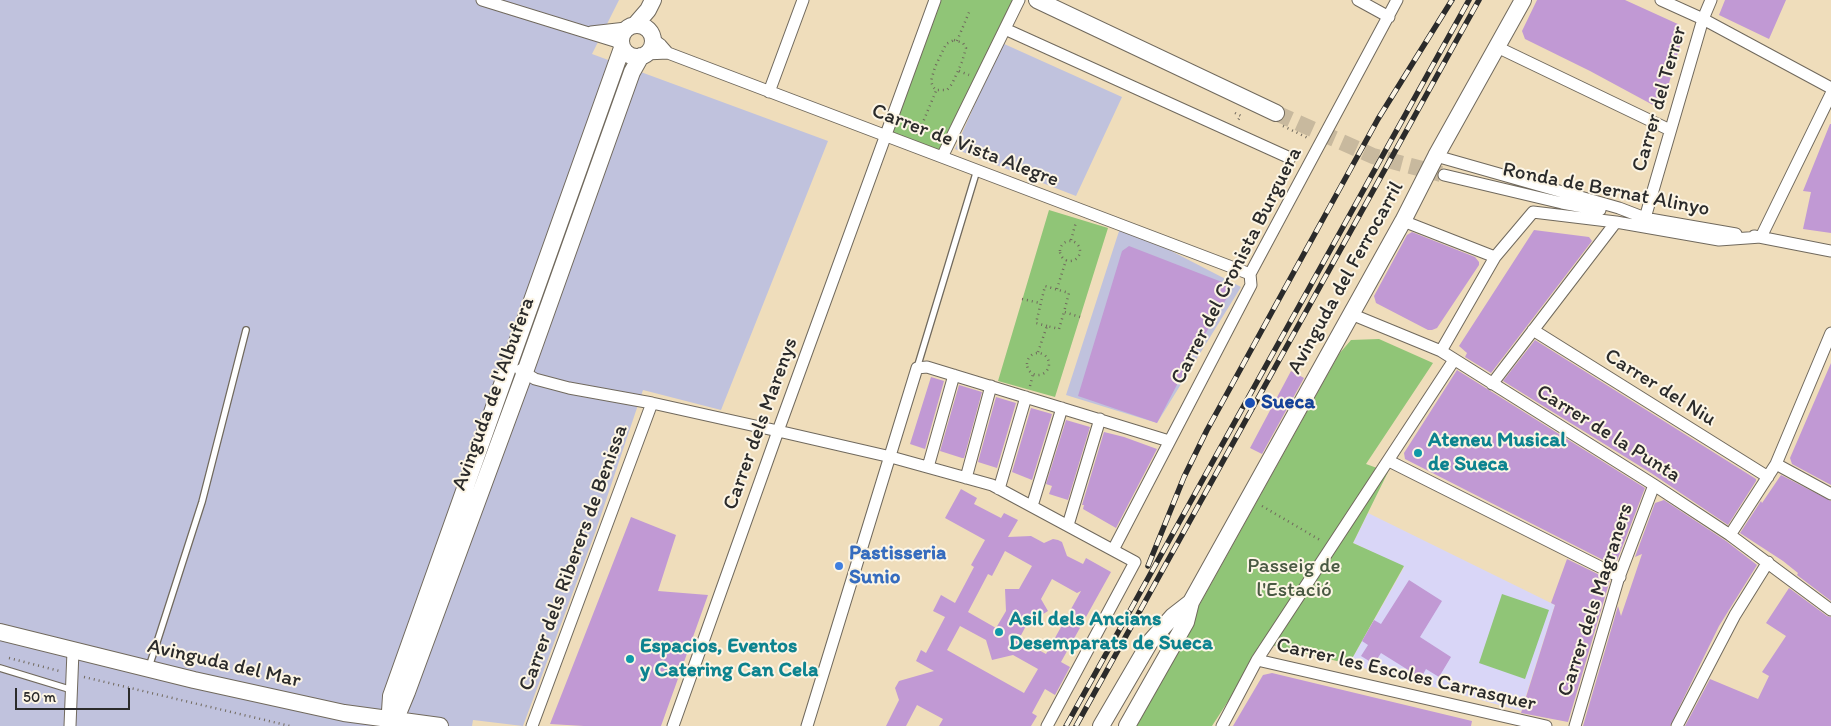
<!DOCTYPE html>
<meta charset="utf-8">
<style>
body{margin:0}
#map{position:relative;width:1831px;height:726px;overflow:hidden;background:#efddbb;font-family:Itim,sans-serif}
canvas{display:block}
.scale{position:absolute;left:15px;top:688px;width:115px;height:22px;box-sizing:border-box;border:2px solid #2b2b2b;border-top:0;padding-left:6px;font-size:15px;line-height:18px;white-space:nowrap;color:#2b2b2b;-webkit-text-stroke:4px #fcf5e5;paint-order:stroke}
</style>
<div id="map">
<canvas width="1831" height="726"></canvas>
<div class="scale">50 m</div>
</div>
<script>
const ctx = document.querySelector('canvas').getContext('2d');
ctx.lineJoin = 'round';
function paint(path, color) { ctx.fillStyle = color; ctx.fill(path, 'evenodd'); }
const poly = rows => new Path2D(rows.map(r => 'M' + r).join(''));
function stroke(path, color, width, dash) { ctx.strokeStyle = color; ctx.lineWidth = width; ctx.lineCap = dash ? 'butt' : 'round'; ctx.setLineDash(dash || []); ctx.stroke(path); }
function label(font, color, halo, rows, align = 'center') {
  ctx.font = font + ' Itim,sans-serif'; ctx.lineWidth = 4; ctx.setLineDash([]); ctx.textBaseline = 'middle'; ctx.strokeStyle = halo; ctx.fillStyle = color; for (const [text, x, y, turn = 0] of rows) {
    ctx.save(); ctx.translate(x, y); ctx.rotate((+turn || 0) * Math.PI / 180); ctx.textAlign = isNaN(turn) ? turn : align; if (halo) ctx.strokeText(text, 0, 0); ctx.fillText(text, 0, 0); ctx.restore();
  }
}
paint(poly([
 [1368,513,1555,605,1521,711,1349,664,1404,567,1353,543]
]), '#d9d6f7');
paint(poly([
 [0,0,619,0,592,54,828,141,721,410,643,390,595,533,523,726,473,720,472,726,0,726],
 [1002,43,1122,97,1076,196,955,149],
 [1121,225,1241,287,1157,423,1066,395]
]), '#c0c2dd');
paint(poly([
 [938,0,1015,0,939,151,890,134],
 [1049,210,1108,228,1055,397,998,381],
 [1379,339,1433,363,1366,464,1388,472,1353,543,1404,566,1349,664,1263,643,1245,675,1212,726,1132,726,1339,354,1351,340],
 [1502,594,1549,610,1525,679,1479,663]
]), '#90c577');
paint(poly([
 [1537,0,1625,0,1680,25,1683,36,1664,100,1653,105,1590,71,1525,39,1522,31],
 [1725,0,1786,0,1769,39,1719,15],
 [1830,124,1831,124,1831,233,1803,229,1811,192,1803,191],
 [1534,230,1589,237,1592,241,1491,373,1465,357,1467,353,1459,346],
 [1412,232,1475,257,1479,262,1479,265,1437,328,1432,330,1428,330,1376,303,1374,296,1407,235],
 [1129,246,1227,284,1231,291,1192,356,1157,423,1078,396,1122,251],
 [1535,340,1756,479,1756,481,1728,525,1651,473,1503,381],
 [1831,363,1831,485,1792,464,1790,458],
 [1457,370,1645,488,1615,566,1405,459,1404,453],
 [1291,371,1304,378,1262,454,1250,448],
 [931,377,944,381,925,449,910,444],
 [959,385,982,392,964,458,962,458,940,451],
 [996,397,1016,403,997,468,978,462],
 [1031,408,1052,414,1032,480,1012,472],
 [1066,420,1090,427,1068,500,1049,494,1052,486,1046,484],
 [1104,432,1124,437,1157,449,1116,528,1083,509,1084,505,1082,505],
 [1781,475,1831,501,1831,601,1797,575,1798,573,1783,561,1740,533,1761,501,1762,503],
 [961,489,977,498,974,504,1001,518,1004,513,1018,520,1008,537,1031,536,1044,543,1053,539,1058,540,1062,542,1067,556,1083,564,1086,558,1111,572,1061,662,1070,667,1055,695,1045,689,1032,713,1037,716,1031,726,939,726,943,719,917,705,906,726,886,726,899,700,895,688,899,681,934,671,916,661,921,650,926,653,945,617,933,611,941,595,955,603,974,567,971,565,985,540,945,518],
 [1005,551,1032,566,1019,589,1005,589,1006,611,996,628,968,612,988,574,992,576],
 [1052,579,1077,593,1081,591,1046,654,1019,639,1027,624,1048,611,1041,599],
 [960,626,986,640,992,660,1013,655,1038,669,1024,693,947,650],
 [1664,500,1726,541,1757,565,1719,626,1670,726,1583,726,1618,606,1621,616,1642,554,1635,557,1655,503],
 [631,517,676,535,658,591,708,595,661,726,584,726,550,724],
 [1567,559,1610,580,1568,722,1521,713,1555,605,1551,603],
 [1409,580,1442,601,1420,637,1451,657,1439,677,1426,669,1421,678,1381,653,1374,664,1361,656,1368,645,1362,641,1374,620,1381,624],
 [1789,588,1827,616,1831,617,1831,726,1685,726,1710,679,1758,699,1769,676,1762,672,1786,636,1766,623],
 [1272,673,1472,721,1471,726,1233,726,1263,675]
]), '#c199d4');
stroke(poly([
 [1276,113,1373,156,1441,174]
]), '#c8b99e', 16, [16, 8]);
const lane = poly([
 [917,368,977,170],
 [149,667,202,502,246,330],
 [0,668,72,690]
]);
const street = poly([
 [482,0,621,43],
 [1358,0,1389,17],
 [1661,0,1703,19,1831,88],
 [1005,29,1290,158],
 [591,32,626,28],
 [653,39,661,45,668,53],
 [1497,47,1670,130],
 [645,54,668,53,1250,274],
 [769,92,803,0],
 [1436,156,1619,208,1645,218,1703,19,1711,0],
 [942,157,1019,0],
 [1444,175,1562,203,1600,210],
 [1638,217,1736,234],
 [1403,221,1495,257],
 [1754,236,1831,251],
 [1351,314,1441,351,1654,485,1730,535,1831,610],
 [1533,330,1768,477],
 [1441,351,1495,257,1533,212,1616,222,1719,240,1761,237,1831,94],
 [520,370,535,379,569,388,652,403,778,431,891,457,992,485,1135,562,1047,726],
 [1492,384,1616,222],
 [1389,461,1620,577],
 [1776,464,1831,494],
 [928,467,954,375],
 [966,478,991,386],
 [999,489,1026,397],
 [1032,506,1062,408],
 [1068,525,1100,419],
 [1730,535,1776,464,1831,333],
 [1113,550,1251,285,1250,274,1397,0],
 [1257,660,1546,726],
 [70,726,73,651],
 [532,726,652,403],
 [673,726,778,431,935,0],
 [807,726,917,368,927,367,1169,441],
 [1222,726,1257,660,1454,360],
 [1575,726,1618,580,1654,485],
 [1677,726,1735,615,1768,562]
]);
const secondary = poly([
 [1037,0,1276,113],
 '621 41a16 16 0 1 1 32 0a16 16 0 1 1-32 0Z',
 [635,25,648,10,653,0],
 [0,632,194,680,344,713,440,726],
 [395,721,390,711,391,696,622,48],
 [395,721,407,692,525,372,632,72,641,56],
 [1101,726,1150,642,1173,616,1191,602],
 [1127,726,1186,622,1191,602,1403,221,1436,156,1523,0]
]);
stroke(lane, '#70695d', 8);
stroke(street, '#70695d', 13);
stroke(secondary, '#70695d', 18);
stroke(poly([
 [954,40,963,43,966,48,962,62,952,84,947,90,936,90,933,87,931,81,935,67,946,44,954,40],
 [957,41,970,10],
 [959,71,969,75],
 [1235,113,1241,116,1238,120],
 [1283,126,1308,138],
 [918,134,936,91],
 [1071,240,1076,222],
 '1060 251a10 10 0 1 1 20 0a10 10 0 1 1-20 0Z',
 [1057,289,1066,260],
 [1022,299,1040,303],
 [1047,326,1036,323,1045,286,1069,293,1064,312,1080,317],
 [1038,352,1047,326,1059,329,1064,312],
 '1027 364a11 11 0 1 1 22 0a11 11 0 1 1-22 0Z',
 [1030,386,1033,374],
 [1262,506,1320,540],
 [9,658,59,671],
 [84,677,290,726]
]), '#70695d', 2.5, [1, 4]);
stroke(lane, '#fff', 5.5);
stroke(street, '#fff', 11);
stroke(secondary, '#fff', 16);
const rail = poly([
 [1148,566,1184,477,1207,430,1378,119,1452,0],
 [1066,726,1469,0],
 [1076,726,1479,0]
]);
stroke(rail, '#2b2b2b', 5.5);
stroke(rail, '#fcf5e5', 4, [11]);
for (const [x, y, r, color] of [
 [1250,403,6,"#1a4fb4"],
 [1418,453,5,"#0f9aa8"],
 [839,566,5,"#3f7fe0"],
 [999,632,5,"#0f9aa8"],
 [630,659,5,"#0f9aa8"]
]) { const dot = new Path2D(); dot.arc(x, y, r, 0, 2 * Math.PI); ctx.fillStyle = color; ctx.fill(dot); stroke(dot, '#fcf5e5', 2); }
label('21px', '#2b2b2b', '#fcf5e5', [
 ["Carrer del Terrer",1660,99,-74],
 ["Carrer de Vista Alegre",965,146,21],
 ["Ronda de Bernat Alinyo",1606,190,11],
 ["Carrer del Cronista Burguera",1237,266,-63],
 ["Avinguda del Ferrocarril",1346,278,-61],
 ["Carrer del Niu",1660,388,32],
 ["Avinguda de l'Albufera",494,394,-70],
 ["Carrer dels Marenys",761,424,-70],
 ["Carrer de la Punta",1608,434,32],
 ["Carrer dels Riberers de Benissa",574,558,-70],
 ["Carrer dels Magraners",1596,600,-72],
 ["Avinguda del Mar",224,664,13],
 ["Carrer les Escoles Carrasquer",1406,675,13]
]);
label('bold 21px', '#164399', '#fcf5e5', [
 ["Sueca",1261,403]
], 'left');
label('bold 21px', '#0d838f', '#fcf5e5', [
 ["Ateneu Musical",1428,441],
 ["de Sueca",1428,465],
 ["Asil dels Ancians",1009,620],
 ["Desemparats de Sueca",1009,644],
 ["Espacios, Eventos",640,647],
 ["y Catering Can Cela",640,671]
], 'left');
label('bold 21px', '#366cbe', '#fcf5e5', [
 ["Pastisseria",849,554],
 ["Sunio",849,578]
], 'left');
label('21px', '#495942', '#fcf5e5', [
 ["Passeig de",1294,567],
 ["l'Estació",1294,591]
]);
</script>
